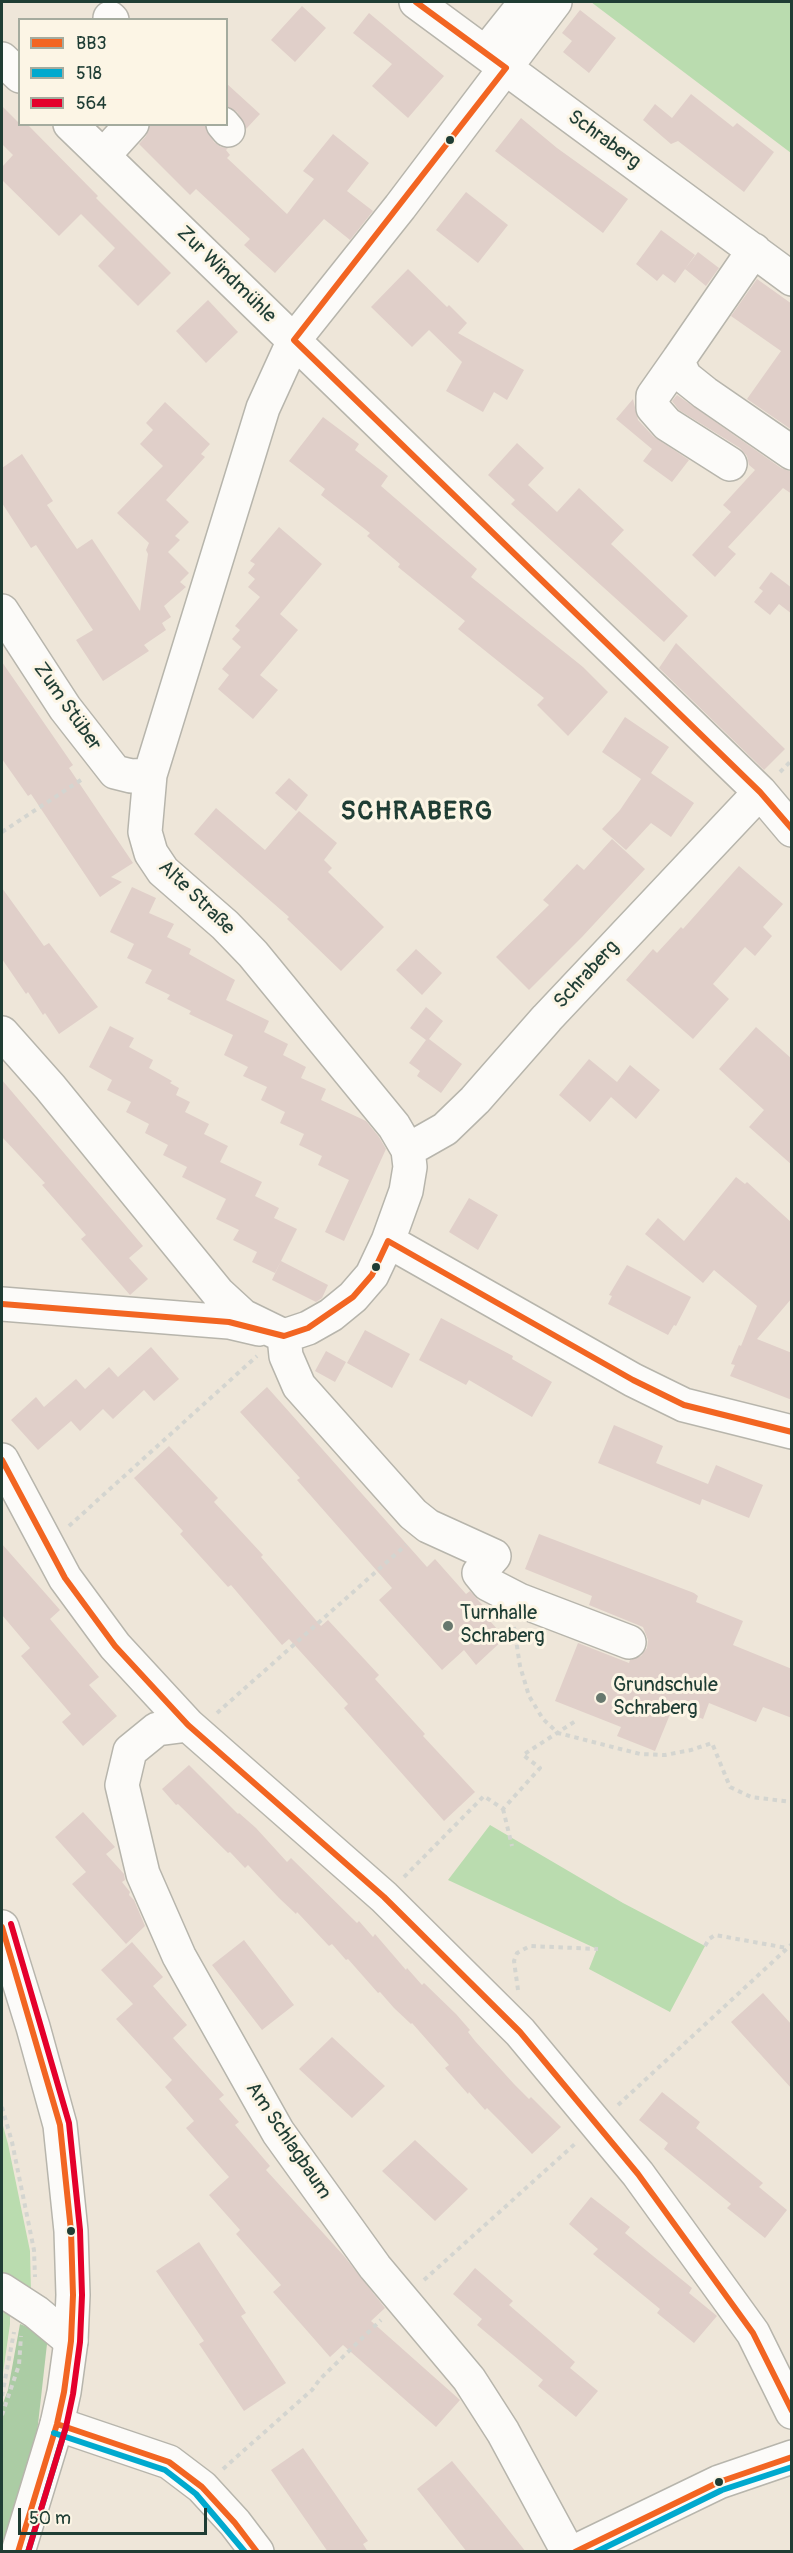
<!DOCTYPE html>
<meta charset="utf-8">
<style>
body{margin:0}
#map{position:relative;width:793px;height:2553px;overflow:hidden;background:#eee6d9;font-family:Pangolin,sans-serif}
canvas{display:block}
.frame{position:absolute;inset:0;border:3px solid #1f3d34;pointer-events:none}
.legend{position:absolute;left:18px;top:18px;width:210px;height:108px;box-sizing:border-box;background:#fcf5e5;border:2px solid #a4ab9e;margin:0;padding:8px 10px;list-style:none;font-size:18px;color:#1f3d34}
.legend li{display:flex;align-items:center;gap:12px;height:30px}
.legend b{width:30px;border:2px solid #a4ab9e}
.scale{position:absolute;left:18px;top:2508px;width:189px;height:27px;box-sizing:border-box;border:3px solid #1f3d34;border-top:0;padding-left:8px;font-size:18px;line-height:21px;white-space:nowrap;color:#1f3d34;-webkit-text-stroke:4px #fcf5e5;paint-order:stroke}
</style>
<div id="map">
<canvas width="793" height="2553"></canvas>
<div class="frame"></div>
<ul class="legend">
<li><b style="height:8px;background:#f26522"></b>BB3</li>
<li><b style="height:8px;background:#00a9ce"></b>518</li>
<li><b style="height:8px;background:#e4002b"></b>564</li>
</ul>
<div class="scale">50 m</div>
</div>
<script>
const ctx = document.querySelector('canvas').getContext('2d');
ctx.lineJoin = 'round';
function paint(path, color) { ctx.fillStyle = color; ctx.fill(path, 'evenodd'); }
const poly = rows => new Path2D(rows.map(r => 'M' + r).join(''));
function stroke(path, color, width, dash) { ctx.strokeStyle = color; ctx.lineWidth = width; ctx.lineCap = dash ? 'butt' : 'round'; ctx.setLineDash(dash || []); ctx.stroke(path); }
function label(font, color, halo, rows, align = 'center') {
  ctx.font = font + ' Pangolin,sans-serif'; ctx.lineWidth = 6; ctx.setLineDash([]); ctx.textBaseline = 'middle'; ctx.strokeStyle = halo; ctx.fillStyle = color; for (const [text, x, y, turn = 0] of rows) {
    ctx.save(); ctx.translate(x, y); ctx.rotate((+turn || 0) * Math.PI / 180); ctx.textAlign = isNaN(turn) ? turn : align; if (halo) ctx.strokeText(text, 0, 0); ctx.fillText(text, 0, 0); ctx.restore();
  }
}
paint(poly([
 [591,2,791,2,791,154,791,153],
 [490,1825,623,1903,705,1946,670,2012,589,1969,597,1949,448,1880],
 [2,2122,8,2144,30,2251,31,2292,2,2280],
 [2,2297,10,2303,10,2324,2,2380]
]), '#badcaf');
paint(poly([
 [20,2324,48,2335,35,2451,2,2552,2,2406,8,2390]
]), '#abcca4');
paint(poly([
 [302,6,326,28,295,62,271,40],
 [580,10,616,38,589,73,563,52,572,41,562,33],
 [369,13,444,76,408,118,372,86,392,64,353,33],
 [226,83,260,114,246,129,237,112,226,106],
 [691,94,733,127,737,123,774,152,744,192,678,141,671,144,643,120,655,104,672,118],
 [2,106,20,124,27,124,98,196,96,198,171,273,138,306,98,266,115,248,81,214,59,236,2,180,2,167,13,155,2,144],
 [521,118,557,148,628,199,603,233,495,151],
 [150,124,205,125,214,142,221,147,228,148,226,150,230,155,227,158,287,214,314,179,303,171,333,134,369,163,347,191,373,211,350,240,324,219,275,273,244,245,250,239,196,189,190,195,139,144,146,136],
 [466,192,508,225,478,263,436,230],
 [661,230,695,255,675,283,663,274,657,281,636,264],
 [698,252,719,268,706,286,685,269],
 [408,269,447,307,449,305,467,323,458,333,524,370,507,400,494,392,483,412,446,391,462,362,429,330,412,347,371,307],
 [757,279,792,304,792,430,747,399,781,351,731,316],
 [208,300,238,332,206,363,176,331],
 [677,395,781,468,792,472,792,494,783,488,728,547,736,554,715,577,692,555,731,512,723,505,755,470,749,465,747,456,740,448,679,410,672,401],
 [633,399,638,420,653,436,689,460,672,482,643,461,652,449,616,419],
 [165,402,210,444,201,454,205,457,166,500,189,522,175,536,180,540,168,552,189,573,180,582,186,587,164,606,171,617,162,623,166,630,144,645,149,651,103,681,76,640,93,630,36,545,31,548,2,503,2,468,22,454,53,501,47,505,77,549,92,539,140,611,148,554,146,550,149,543,117,513,163,466,140,444,153,430,146,423],
 [323,417,359,444,355,450,388,476,381,486,477,569,471,577,583,667,608,692,568,736,537,705,544,698,458,629,465,621,398,567,400,564,367,536,370,533,321,495,325,489,289,461],
 [517,443,544,468,528,485,557,512,579,488,624,530,611,544,688,616,664,642,511,504,515,500,488,475],
 [279,527,322,564,280,614,298,630,260,675,278,690,253,719,218,689,229,675,222,669,241,647,232,639,240,630,235,626,260,597,248,587,255,579,248,573,255,564,250,561],
 [771,572,792,588,792,614,779,604,770,615,754,602,763,591,759,588],
 [676,643,785,749,764,770,659,668],
 [2,662,73,765,69,768,133,863,111,877,122,882,100,897,31,794,28,796,2,759],
 [625,717,669,747,651,773,694,803,671,837,651,823,626,850,602,829,620,810,641,779,602,752],
 [289,778,308,795,296,811,275,793],
 [216,808,265,850,299,811,337,843,324,860,332,868,328,872,384,927,341,971,287,919,289,917,194,834],
 [612,839,645,869,582,937,529,990,496,957,549,905,543,900,577,864,584,870],
 [739,866,783,904,763,927,772,936,755,956,745,947,713,984,729,999,693,1039,626,980,653,949,657,953,681,927,683,929],
 [132,887,156,898,149,913,174,924,167,937,191,949,189,954,235,980,226,1000,269,1021,264,1032,288,1044,283,1055,306,1067,301,1078,326,1089,321,1100,366,1121,379,1137,386,1149,344,1241,325,1232,349,1180,318,1165,322,1156,299,1145,304,1134,280,1123,285,1112,261,1100,267,1087,243,1076,248,1067,224,1055,233,1035,189,1014,191,1011,167,999,170,995,145,983,152,970,127,958,134,944,110,932],
 [2,888,44,946,49,943,98,1007,59,1034,45,1013,43,1015,28,992,26,994,2,959],
 [416,949,442,973,422,995,396,970],
 [426,1007,443,1021,429,1039,462,1064,441,1093,417,1076,420,1071,409,1063,426,1040,410,1028],
 [110,1026,134,1038,129,1047,153,1060,149,1068,172,1081,170,1083,179,1088,176,1095,190,1102,185,1112,209,1124,204,1134,228,1146,220,1162,262,1182,255,1196,279,1208,274,1218,297,1229,275,1273,252,1262,257,1252,233,1240,239,1230,216,1219,226,1199,182,1177,187,1167,163,1155,168,1145,145,1133,149,1124,126,1112,131,1102,107,1090,112,1080,89,1067],
 [756,1027,792,1059,792,1165,749,1127,764,1110,719,1069],
 [589,1059,617,1082,630,1065,660,1090,636,1119,611,1097,590,1122,559,1095],
 [2,1080,143,1246,129,1258,148,1279,130,1295,81,1239,86,1235,42,1185,45,1183,2,1137],
 [736,1177,745,1184,747,1182,792,1223,792,1298,757,1339,792,1353,792,1400,730,1376,735,1365,731,1364,739,1345,741,1346,757,1306,714,1270,703,1283,645,1234,658,1218,684,1241],
 [469,1198,498,1215,478,1250,449,1232],
 [281,1261,328,1285,322,1298,316,1302,272,1280],
 [627,1265,691,1297,676,1326,674,1325,668,1335,608,1304,612,1296,609,1295],
 [441,1318,513,1356,512,1359,552,1382,532,1417,469,1380,466,1385,419,1360],
 [365,1330,410,1354,392,1388,347,1363],
 [151,1347,179,1379,154,1401,144,1390,113,1419,103,1409,80,1431,71,1421,38,1450,11,1420,36,1397,44,1407,76,1379,85,1389,109,1367,118,1377],
 [326,1351,346,1362,335,1382,315,1371],
 [267,1387,427,1567,435,1559,466,1594,470,1591,486,1609,483,1613,505,1638,476,1665,464,1650,442,1670,379,1600,392,1588,297,1480,300,1478,240,1412],
 [614,1425,663,1446,656,1463,708,1484,716,1465,763,1485,749,1518,702,1499,700,1505,598,1463],
 [169,1446,218,1498,214,1502,263,1555,261,1557,321,1626,328,1620,379,1675,375,1679,425,1734,423,1736,475,1792,444,1821,344,1708,348,1704,289,1639,282,1645,231,1585,228,1587,180,1534,183,1531,134,1478],
 [539,1534,694,1593,698,1596,696,1602,743,1621,733,1645,792,1669,792,1718,763,1707,756,1722,709,1703,703,1719,673,1707,655,1751,617,1736,621,1727,555,1701,578,1643,629,1663,630,1660,641,1656,647,1648,648,1640,643,1627,589,1605,592,1596,525,1569],
 [2,1544,60,1610,50,1619,99,1677,89,1685,117,1716,83,1746,62,1722,71,1714,21,1656,30,1648,2,1615],
 [189,1765,238,1814,239,1813,256,1828,287,1862,291,1858,357,1923,359,1921,373,1937,375,1934,406,1970,407,1968,422,1985,424,1983,456,2014,470,2030,468,2032,475,2041,514,2084,529,2099,531,2097,561,2127,532,2154,502,2123,487,2108,485,2110,469,2092,468,2094,445,2068,449,2065,412,2023,411,2024,394,2008,380,1992,378,1993,348,1959,346,1960,332,1944,329,1946,297,1912,296,1914,279,1898,248,1865,245,1868,230,1852,228,1853,178,1804,176,1805,162,1789],
 [83,1812,115,1847,106,1854,124,1874,125,1880,122,1882,130,1892,129,1895,134,1900,145,1926,126,1944,72,1884,86,1872,55,1837],
 [244,1940,294,2005,262,2030,212,1965],
 [132,1942,163,1977,153,1986,187,2025,173,2038,224,2095,219,2099,239,2122,235,2125,270,2166,266,2170,344,2256,385,2308,371,2321,460,2400,436,2427,343,2345,330,2357,273,2292,281,2285,236,2234,240,2230,209,2195,229,2177,186,2128,194,2121,165,2087,172,2080,116,2019,133,2004,101,1970],
 [763,1993,792,2025,792,2089,731,2022],
 [332,2037,385,2086,352,2118,299,2069],
 [662,2092,700,2122,696,2128,763,2183,759,2187,787,2210,765,2238,727,2208,731,2204,664,2149,668,2143,639,2120],
 [415,2140,468,2189,435,2221,382,2171],
 [591,2197,630,2227,625,2233,692,2288,689,2293,717,2316,694,2343,657,2313,660,2309,593,2254,598,2249,569,2224],
 [199,2242,246,2313,241,2316,286,2383,244,2411,199,2344,204,2341,156,2271],
 [475,2268,513,2301,509,2305,575,2362,570,2368,598,2391,576,2417,538,2386,543,2380,477,2325,482,2319,453,2294],
 [303,2448,368,2541,363,2544,368,2552,328,2552,271,2470],
 [452,2461,499,2518,526,2552,467,2552,417,2489]
]), '#e0cfc9');
const minor = poly([
 [416,2,792,279],
 [110,18,112,20],
 [486,52,526,2],
 [2,59,20,76],
 [70,124,760,792,792,830],
 [223,124,228,130],
 [103,156,132,124],
 [754,250,679,359,680,366,685,377,705,393,792,453],
 [679,359,653,396,653,408,667,424,730,464],
 [2,611,65,708,115,772,131,776,150,775],
 [2,1033,50,1087,218,1293,243,1316,284,1336],
 [408,1150,445,1129,475,1100,547,1018,760,792],
 [388,1241,633,1380,684,1405,792,1432],
 [2,1304,229,1322,259,1329],
 [284,1336,308,1328,331,1315,353,1297,372,1275,388,1241,406,1191,410,1167,408,1150,394,1126,253,954,225,925,163,871,151,853,145,832,150,775,263,408,294,340,400,207,555,2],
 [284,1336,286,1356,299,1386,413,1514,428,1526,494,1556,479,1573,488,1584,519,1600,629,1642],
 [2,1460,65,1578,115,1646,188,1725,384,1897,520,2032,638,2174,753,2333,792,2412],
 [188,1725,157,1729,130,1751,122,1785,143,1874,179,1956,278,2132,375,2267,469,2379,503,2432,568,2552],
 [2,2290,36,2312,71,2341],
 [57,2424,169,2462,202,2487,235,2523,257,2552],
 [574,2552,719,2482,792,2457]
]);
const major = poly([
 [2,1927,33,2027,60,2125,71,2231,73,2295,71,2341,64,2392,57,2424,18,2552]
]);
stroke(minor, '#b7b5ac', 36);
stroke(major, '#b7b5ac', 36);
stroke(poly([
 [780,772,792,760],
 [2,832,84,778],
 [69,1526,257,1356],
 [514,1627,520,1666,529,1696,543,1719,558,1733,640,1754,665,1755,691,1750,712,1743,730,1787,751,1797,792,1802],
 [217,1713,406,1545],
 [503,1809,512,1846],
 [404,1877,484,1796,503,1809,540,1768,523,1755,577,1720],
 [705,1946,709,1939,715,1935,787,1948],
 [518,1990,514,1961,517,1953,530,1946,598,1949],
 [618,2105,792,1944],
 [2,2107,12,2142,34,2250,35,2277],
 [424,2280,577,2142],
 [2,2396,14,2332],
 [2,2415,19,2365,21,2336],
 [223,2469,312,2390,320,2379,381,2320]
]), '#d4d5d0', 4, [4.5, 4.5]);
stroke(minor, '#fcfbf9', 33);
stroke(major, '#fcfbf9', 33);
stroke(poly([
 [416,2,506,68,294,340,760,792,792,829],
 [2,1304,229,1322,284,1336,308,1328,353,1297,372,1275,388,1241,633,1380,684,1405,792,1432],
 [2,1460,65,1578,115,1646,188,1725,384,1897,520,2032,638,2174,753,2333,792,2411],
 [2,1927,60,2125,71,2231,73,2295,71,2341,64,2392,57,2424,18,2552],
 [57,2424,169,2462,202,2487,235,2523,257,2552],
 [575,2552,719,2482,792,2457]
]), '#f26522', 6);
stroke(poly([
 [54,2433,165,2470,196,2494,245,2552],
 [28,2552,66,2427],
 [596,2552,722,2490,792,2467]
]), '#00a9ce', 6);
stroke(poly([
 [11,1924,69,2123,80,2230,82,2295,80,2342,73,2394,66,2427,28,2552]
]), '#e4002b', 6);
for (const [x, y, r, color] of [
 [450,140,5,"#1f3d34"],
 [376,1267,5,"#1f3d34"],
 [448,1626,6,"#67786e"],
 [601,1698,6,"#67786e"],
 [71,2231,5,"#1f3d34"],
 [719,2482,5,"#1f3d34"]
]) { const dot = new Path2D(); dot.arc(x, y, r, 0, 2 * Math.PI); ctx.fillStyle = color; ctx.fill(dot); stroke(dot, '#fcf5e5', 2); }
label('20px', '#1f3d34', '#fcf5e5', [
 ["Schraberg",604,140,36],
 ["Zur Windmühle",226,275,44],
 ["Zum Stüber",67,707,55],
 ["Alte Straße",196,898,44],
 ["Schraberg",587,975,-47],
 ["Am Schlagbaum",288,2141,56]
]);
label('20px', '#1f3d34', '#fcf5e5', [
 ["Turnhalle",460,1614],
 ["Schraberg",460,1637],
 ["Grundschule",613,1686],
 ["Schraberg",613,1709]
], 'left');
ctx.letterSpacing = '1.5px';
label('bold 26px', '#1f3d34', '#fcf5e5', [
 ["SCHRABERG",417,812]
]);
ctx.letterSpacing = '0px';
</script>
